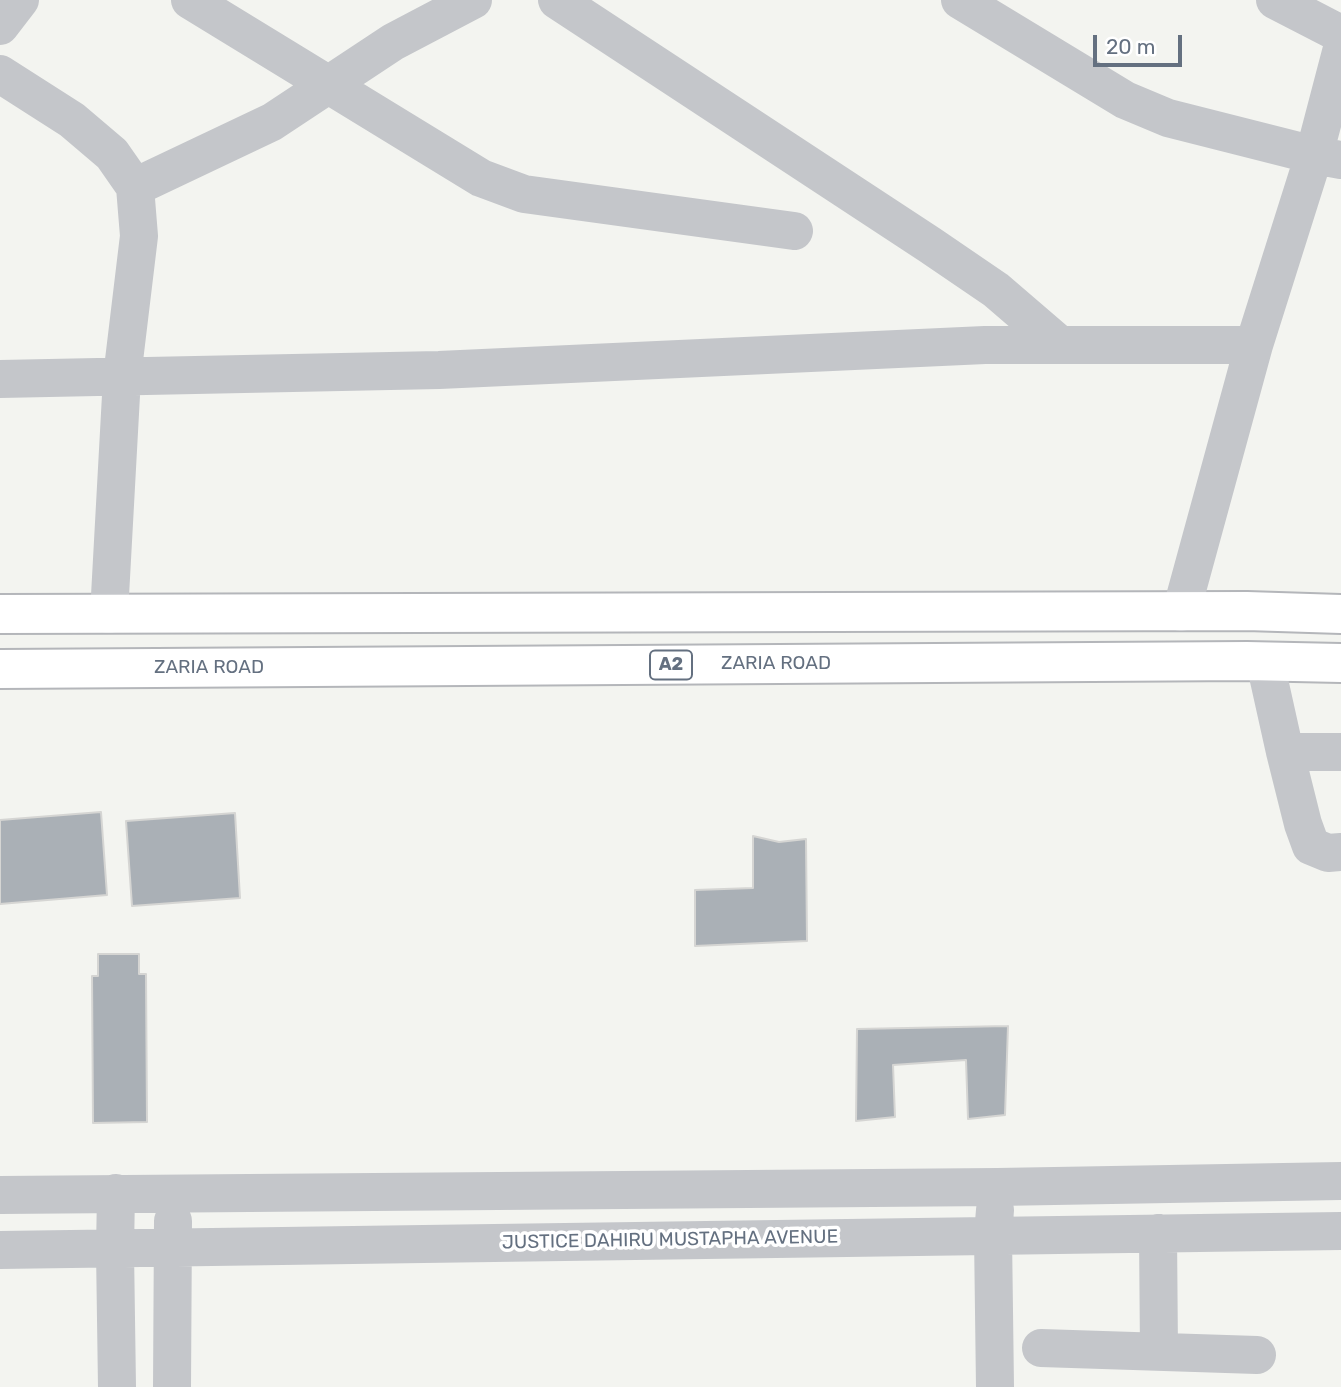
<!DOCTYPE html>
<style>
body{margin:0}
#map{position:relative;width:1341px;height:1387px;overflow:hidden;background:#f3f4f0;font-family:Rubik,sans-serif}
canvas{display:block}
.scale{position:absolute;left:1093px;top:35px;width:89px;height:32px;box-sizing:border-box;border:4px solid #647080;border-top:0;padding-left:9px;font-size:21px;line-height:24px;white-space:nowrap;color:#647080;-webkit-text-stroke:5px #fff;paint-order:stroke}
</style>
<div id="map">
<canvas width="1341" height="1387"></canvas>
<div class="scale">20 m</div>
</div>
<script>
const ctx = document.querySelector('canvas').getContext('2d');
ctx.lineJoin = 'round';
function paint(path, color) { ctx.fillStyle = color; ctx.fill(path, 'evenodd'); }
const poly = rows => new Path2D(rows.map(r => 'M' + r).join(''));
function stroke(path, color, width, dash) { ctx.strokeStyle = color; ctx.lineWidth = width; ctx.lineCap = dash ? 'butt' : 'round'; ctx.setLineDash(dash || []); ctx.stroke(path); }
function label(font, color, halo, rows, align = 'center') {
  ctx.font = font + ' Rubik,sans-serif'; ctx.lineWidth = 7; ctx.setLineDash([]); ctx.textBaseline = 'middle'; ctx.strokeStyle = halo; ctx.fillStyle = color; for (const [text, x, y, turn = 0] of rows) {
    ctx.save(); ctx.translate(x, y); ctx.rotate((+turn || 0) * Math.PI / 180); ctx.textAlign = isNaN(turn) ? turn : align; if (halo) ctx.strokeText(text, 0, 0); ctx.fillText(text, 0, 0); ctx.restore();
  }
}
const building = poly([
 [101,812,107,895,0,904,0,820,101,812],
 [235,813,240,898,132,906,126,821,235,813],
 [753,836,779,842,806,839,807,941,695,946,695,890,753,888,753,836],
 [98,954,139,954,139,974,146,974,147,1122,93,1123,92,976,98,976,98,954],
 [1008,1026,1005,1115,968,1119,966,1060,893,1065,895,1117,856,1121,857,1029,1008,1026]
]);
paint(building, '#aab0b6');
stroke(building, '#d5d5d3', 2);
const highway = poly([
 [0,614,1247,611,1341,614],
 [0,669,1247,661,1341,663]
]);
stroke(highway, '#b4b6ba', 42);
stroke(poly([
 [190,0,481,178,524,194,794,231],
 [557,0,930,245,996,290,1060,345],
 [960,0,1125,100,1168,118,1314,155,1341,160],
 [1275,0,1341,34],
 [0,26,20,0],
 [0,74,72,120,112,154,135,187,139,236,122,377,109,614],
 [135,187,272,122,393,42,473,0],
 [0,379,439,370,985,345,1254,345],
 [1181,612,1254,345,1314,155,1341,52],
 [1265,662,1285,752,1303,824,1311,846,1328,853,1341,852],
 [1285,752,1341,752],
 [116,1193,115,1250,117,1387],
 [0,1195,997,1187,1341,1181],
 [995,1210,993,1235,995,1387],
 [1158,1233,1159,1352],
 [0,1250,1341,1231],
 [1041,1348,1257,1355],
 [172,1387,173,1221]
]), '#c4c6ca', 38);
stroke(highway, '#fff', 38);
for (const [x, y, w] of [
 [671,665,42]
]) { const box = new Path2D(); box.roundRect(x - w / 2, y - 14.5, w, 29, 5); ctx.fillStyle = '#fff'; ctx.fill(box); stroke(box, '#647080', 2); }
label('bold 18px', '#647080', null, [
 ["A2",671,665]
]);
label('19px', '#647080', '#fff', [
 ["ZARIA ROAD",776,664],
 ["ZARIA ROAD",209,668],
 ["JUSTICE DAHIRU MUSTAPHA AVENUE",670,1240,-1]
]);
</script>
